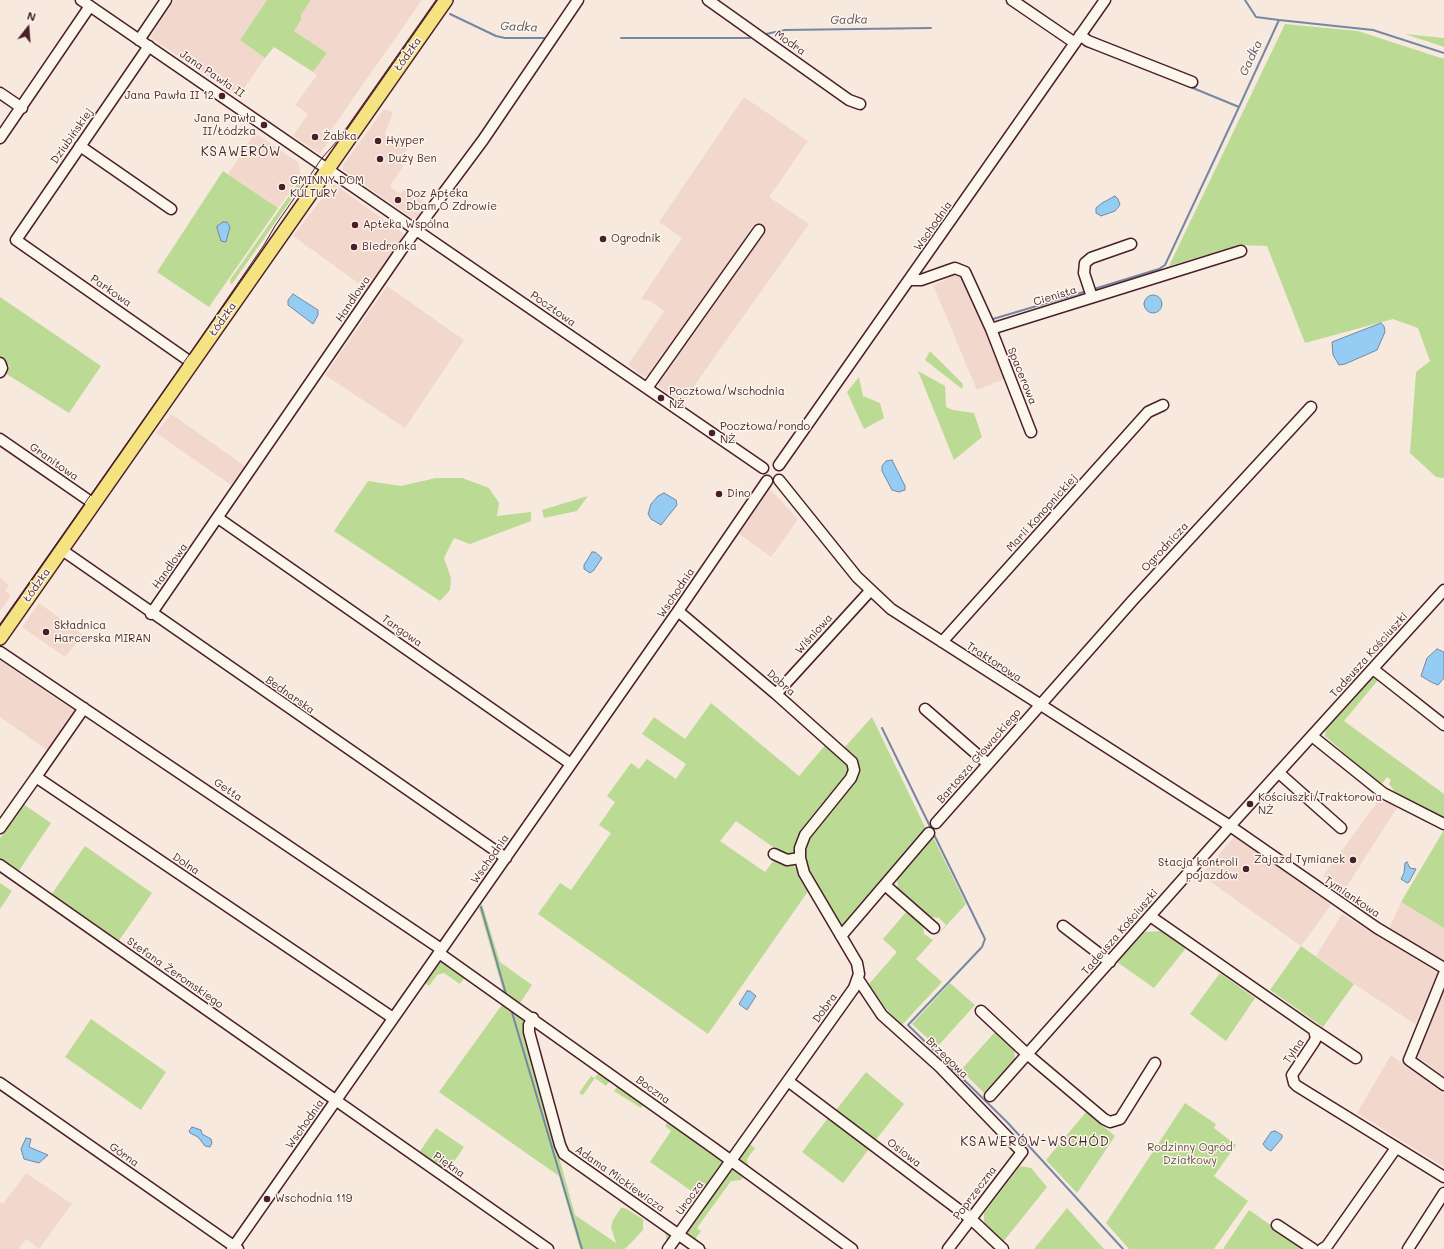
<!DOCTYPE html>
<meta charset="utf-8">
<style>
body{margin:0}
#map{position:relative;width:1444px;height:1249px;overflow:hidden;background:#f7e9dd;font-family:Mali,sans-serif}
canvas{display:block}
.north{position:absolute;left:8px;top:8px;width:40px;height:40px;-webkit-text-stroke:3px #fbf7ec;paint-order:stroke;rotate:17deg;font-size:11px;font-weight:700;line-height:16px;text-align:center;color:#4a1f2b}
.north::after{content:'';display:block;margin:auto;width:14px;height:18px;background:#4a1f2b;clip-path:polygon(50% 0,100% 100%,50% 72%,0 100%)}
</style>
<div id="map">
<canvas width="1444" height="1249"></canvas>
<div class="north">N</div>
</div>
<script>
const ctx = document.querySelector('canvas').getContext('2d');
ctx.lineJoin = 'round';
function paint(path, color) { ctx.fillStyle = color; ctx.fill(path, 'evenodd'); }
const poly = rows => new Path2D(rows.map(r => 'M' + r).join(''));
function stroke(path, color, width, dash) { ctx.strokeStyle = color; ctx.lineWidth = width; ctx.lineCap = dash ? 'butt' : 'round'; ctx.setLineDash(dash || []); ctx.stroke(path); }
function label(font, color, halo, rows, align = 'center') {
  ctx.font = font + ' Mali,sans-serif'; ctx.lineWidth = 3; ctx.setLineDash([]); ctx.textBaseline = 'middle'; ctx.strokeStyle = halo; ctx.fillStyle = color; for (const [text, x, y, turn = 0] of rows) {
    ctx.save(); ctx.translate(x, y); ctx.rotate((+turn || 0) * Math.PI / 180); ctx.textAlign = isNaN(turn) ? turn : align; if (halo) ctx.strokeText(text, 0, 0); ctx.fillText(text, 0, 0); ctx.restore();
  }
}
paint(poly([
 [175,0,267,0,240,40,265,58,238,97,150,37],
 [311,0,422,0,331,130,335,133,320,154,293,136,308,114,295,105,317,75,313,72,327,53,294,31,301,15],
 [744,97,808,141,769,197,809,224,682,403,659,387,658,379,764,233,753,225,734,257,652,375,643,376,628,365,664,311,650,301,641,299,682,238,659,222],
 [384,109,392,112,392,115,385,134,402,146,405,137,414,140,400,160,403,167,391,184,391,187,398,193,402,192,405,189,428,205,415,220,343,170,343,165],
 [255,133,298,162,301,176,278,208,228,174],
 [334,184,404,234,368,290,293,236,332,185],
 [956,271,962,274,1007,378,977,390,933,285,946,280,944,275],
 [387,286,464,340,405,428,325,375],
 [171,414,245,466,231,485,156,433],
 [770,489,798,519,771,557,739,534],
 [0,578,9,585,5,591,11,595,0,611],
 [39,603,83,635,65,657,22,627],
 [0,660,75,711,47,750,0,717],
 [1376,794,1398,806,1345,889,1323,876,1376,804],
 [1235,836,1331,905,1301,946,1201,875],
 [1401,902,1444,928,1444,961,1389,929],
 [1342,914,1438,973,1415,1024,1354,984,1316,956],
 [1444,991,1444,1076,1416,1056],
 [1391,1055,1444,1094,1444,1167,1357,1113],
 [26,1173,72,1204,39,1249,26,1239,19,1249,0,1249,0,1202,3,1204]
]), '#f2d8cc');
paint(poly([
 [267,0,311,0,301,15,301,20,294,31,327,53,313,72,274,47,265,58,240,40],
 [1285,24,1358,31,1444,59,1444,478,1436,477,1410,453,1416,372,1430,361,1418,328,1393,319,1305,343,1267,246,1239,245,1169,266],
 [1405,34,1444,38,1444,47],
 [223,171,278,208,209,307,157,272],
 [301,179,305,180,232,284,230,283,230,280],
 [0,297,101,366,69,413,5,373,10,366,0,359],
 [930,351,963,384,962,389,925,360],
 [918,371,945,386,946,407,953,410,974,413,982,437,954,460],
 [859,377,863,396,880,403,884,418,864,429,847,392],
 [436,478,462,478,489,488,499,503,497,516,531,512,531,521,470,544,454,538,444,558,451,578,450,590,440,601,334,531,368,481,401,486],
 [588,496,577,511,544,518,542,510],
 [1372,675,1378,680,1344,721,1444,794,1444,818,1396,793,1389,784,1391,780,1387,777,1381,785,1378,783,1325,736,1326,728],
 [711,703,799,776,828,742,846,760,849,769,849,774,798,842,793,856,790,857,780,852,736,821,720,841,765,872,774,860,793,864,809,890,708,1034,538,914,560,883,571,890,611,833,599,825,615,802,607,796,631,763,639,769,647,759,676,779,686,764,642,734,654,717,685,739],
 [872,717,927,831,844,926,839,922,809,876,803,863,806,842,853,780,844,748],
 [23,804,51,823,18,872,0,859,0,838],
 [1444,830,1444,928,1401,902],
 [933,837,966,904,916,959,942,982,901,1026,884,1006,869,984,897,952,862,920,883,939,907,911,923,925,924,934,933,940,946,925,939,918,930,917,898,889,897,878],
 [85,846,152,893,118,942,51,895],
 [0,883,12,891,0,909],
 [482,904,500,962,532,985,520,1003,533,1013,532,1014,504,994,479,908],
 [1162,931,1186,948,1154,988,1117,962,1144,932],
 [1301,946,1354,984,1323,1027,1270,990],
 [444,961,466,976,460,984,444,973,437,975,429,986,425,983,440,962],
 [1220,973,1255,998,1226,1041,1190,1014],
 [950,983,975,1005,937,1047,912,1024],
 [504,1002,524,1015,526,1034,559,1153,670,1232,672,1236,665,1249,662,1249,667,1242,665,1232,559,1157,575,1215,616,1243,611,1227,613,1220,621,1208,625,1208,643,1219,643,1230,627,1247,624,1249,580,1249,559,1176,439,1092],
 [91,1019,166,1072,141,1110,65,1057],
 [995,1032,1014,1050,1015,1059,984,1093,961,1070],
 [600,1070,612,1078,606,1086,595,1078,583,1095,579,1093,591,1076,595,1078],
 [866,1072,904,1104,875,1141,836,1110],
 [619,1084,645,1102,641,1108,614,1091],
 [1185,1103,1216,1124,1214,1128,1236,1145,1214,1176,1248,1201,1214,1249,1129,1249,1106,1223],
 [1086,1112,1115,1136,1077,1193,1046,1160],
 [828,1118,869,1149,843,1183,802,1152],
 [670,1119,726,1161,700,1197,650,1162,671,1131,665,1126],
 [436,1128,464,1147,446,1173,418,1154],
 [748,1143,755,1148,747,1159,749,1169,737,1160],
 [1020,1166,1031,1168,1047,1187,1003,1242,984,1224,984,1213],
 [730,1167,745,1174,741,1180,731,1181,697,1228,701,1231,696,1238,696,1241,708,1249,703,1249,685,1234],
 [1067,1208,1104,1249,1034,1249],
 [1249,1210,1305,1249,1223,1249]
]), '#bbdb94');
const water = poly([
 [1115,196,1118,199,1120,205,1115,211,1101,216,1096,213,1096,208,1102,203,1115,196],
 [223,222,227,222,230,227,226,242,221,241,217,228,217,226,223,222],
 [293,294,318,310,318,315,313,324,288,305,288,300,293,294],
 '1144 304a9 9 0 1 1 18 0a9 9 0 1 1-18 0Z',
 [1381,323,1384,326,1385,332,1377,350,1345,364,1339,365,1333,355,1332,342,1381,323],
 [892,460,905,486,905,490,899,492,892,490,882,471,882,466,886,461,892,460],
 [664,493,676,500,677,505,661,525,651,519,648,514,651,504,658,496,664,493],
 [592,552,595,552,602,558,594,570,590,573,584,569,584,565,592,552],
 [1437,649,1444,652,1444,678,1438,685,1431,682,1421,676,1427,658,1437,649],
 [1407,862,1410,868,1416,869,1409,882,1407,883,1401,879,1404,873,1405,863,1407,862],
 [747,991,750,991,756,996,747,1010,739,1004,747,991],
 [192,1127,201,1130,202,1134,211,1139,212,1143,210,1147,205,1146,198,1137,190,1133,189,1131,192,1127],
 [1275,1131,1282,1135,1282,1138,1271,1151,1266,1148,1263,1144,1271,1132,1275,1131],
 [26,1138,31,1139,29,1147,48,1155,39,1163,24,1159,21,1149,26,1138]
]);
paint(water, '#94ccf3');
stroke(water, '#7687a3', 1);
stroke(poly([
 [1245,0,1256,17,1279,20],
 [450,14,496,36,505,38,544,38],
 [766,34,785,30,931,28],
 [621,38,750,38],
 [1085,46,1095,49],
 [1188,86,1239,107,1279,20,1373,30,1444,53],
 [1094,289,1159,269,1165,265,1239,107],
 [993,319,1087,291],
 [882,728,985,939,982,947,908,1025,1007,1122,1123,1249],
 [481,907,506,994],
 [511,1009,582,1249]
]), '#7687a3', 2);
const minor = poly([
 [81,0,763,468],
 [708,0,849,100,860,104],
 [1012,0,1075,43],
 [1080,35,1088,41,1192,82],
 [139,40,166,0],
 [149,46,16,240,192,363],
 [0,93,22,108],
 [0,138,90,6],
 [80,146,171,209],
 [911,280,921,280,955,268,965,272,991,329,1031,432],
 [1092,297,1084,273,1085,263,1091,258,1131,244],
 [991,329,1241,251],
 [0,363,2,368,0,372],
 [647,388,759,230],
 [0,439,94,504],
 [779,465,1105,0],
 [779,480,857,577,891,609,1230,826,1377,928,1444,968],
 [218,518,571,764],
 [62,550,506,858],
 [151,614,402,249,483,140,578,0],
 [942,642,1148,412,1163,405],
 [0,652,441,949],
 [1373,669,1444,725],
 [776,694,870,591],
 [84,708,36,777,393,1018],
 [925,709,988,764],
 [1312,736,1383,793,1444,824],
 [1279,773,1341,828],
 [936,823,1133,600,1311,407],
 [0,828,36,777],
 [774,854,787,860,800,858],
 [0,865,548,1249],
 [885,885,934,928],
 [1150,916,1314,1030,1316,1038,1314,1042,1292,1075,1294,1083,1297,1086,1444,1177],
 [1063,926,1110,962],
 [841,936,929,833],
 [439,953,715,1149,852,1249],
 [1444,974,1409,1060,1444,1085],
 [858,979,882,1015,940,1067,1022,1152,948,1249],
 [981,1011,1027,1054,1104,1119,1110,1122,1120,1119,1155,1063],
 [533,1018,529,1025,529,1032,560,1145,564,1154,699,1249],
 [1314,1030,1356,1058],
 [788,1081,971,1219,1003,1249],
 [0,1083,238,1249],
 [990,1096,1230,826,1444,590],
 [1277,1225,1313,1249],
 [232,1249,678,611,767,481],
 [668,1249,854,988,859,974,857,963,804,873,800,858,800,848,805,835,851,778,854,770,852,762,776,694,678,611],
 [1322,1249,1327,1246,1396,1148],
 [1408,1249,1444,1193]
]);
const major = poly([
 [0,638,446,0]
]);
stroke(minor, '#4a1f2b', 13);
stroke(major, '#4a1f2b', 16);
stroke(minor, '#fbf7ec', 10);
stroke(major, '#f5e382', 13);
stroke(poly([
 [0,624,191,352,264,245,275,226,322,158,338,140,436,0]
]), '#4a1f2b', 1);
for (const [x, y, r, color] of [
 [222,96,4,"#4a1f2b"],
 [264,125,4,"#4a1f2b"],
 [315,137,4,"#4a1f2b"],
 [378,141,4,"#4a1f2b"],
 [380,159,4,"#4a1f2b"],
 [282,187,4,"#4a1f2b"],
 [398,200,4,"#4a1f2b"],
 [355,225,4,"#4a1f2b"],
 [603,239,4,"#4a1f2b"],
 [354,247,4,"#4a1f2b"],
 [661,398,4,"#4a1f2b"],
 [712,433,4,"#4a1f2b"],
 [719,494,4,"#4a1f2b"],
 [46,632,4,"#4a1f2b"],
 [1250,804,4,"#4a1f2b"],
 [1353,860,4,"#4a1f2b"],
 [1246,869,4,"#4a1f2b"],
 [267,1199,4,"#4a1f2b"]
]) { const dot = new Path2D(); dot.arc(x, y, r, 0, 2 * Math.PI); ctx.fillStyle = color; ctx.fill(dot); stroke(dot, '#fbf7ec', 1.5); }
label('11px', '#4a1f2b', '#fbf7ec', [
 ["Modra",790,43,35],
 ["Łódzka",408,54,-55],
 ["Jana Pawła II",212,74,34],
 ["Dziubińskiej",72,136,-55],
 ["Wschodnia",933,226,-55],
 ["Parkowa",111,291,35],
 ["Cienista",1055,296,-17],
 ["Handlowa",353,299,-56],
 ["Pocztowa",553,309,35],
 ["Łódzka",223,319,-55],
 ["Spacerowa",1022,376,68],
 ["Granitowa",54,462,35],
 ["Marii Konopnickiej",1042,513,-48],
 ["Ogrodnicza",1165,547,-47],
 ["Handlowa",170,566,-55],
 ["Łódzka",37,585,-55],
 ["Wschodnia",676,593,-56],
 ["Targowa",402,631,35],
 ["Wiśniowa",814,634,-48],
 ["Tadeusza Kościuszki",1369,655,-48],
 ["Traktorowa",994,662,33],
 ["Dobra",781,683,41],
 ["Bednarska",290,695,35],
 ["Bartosza Głowackiego",979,756,-49],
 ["Getta",228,790,34],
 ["Wschodnia",490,859,-55],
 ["Dolna",186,864,34],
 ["Tymiankowa",1352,897,34],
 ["Tadeusza Kościuszki",1120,932,-49],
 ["Stefana Żeromskiego",175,973,35],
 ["Dobra",825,1008,-54],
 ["Tylna",1294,1051,-56],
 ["Brzegowa",947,1058,44],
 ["Boczna",653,1090,36],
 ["Wschodnia",305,1124,-55],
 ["Osiowa",904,1153,37],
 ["Górna",124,1155,35],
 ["Piękna",449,1165,35],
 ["Adama Mickiewicza",620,1179,35],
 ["Poprzeczna",975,1193,-53],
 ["Urocza",690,1198,-54]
]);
label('11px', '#4a1f2b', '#fbf7ec', [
 ["Jana Pawła II 12",214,96,"right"],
 ["Jana Pawła",256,119,"right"],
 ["II/Łódzka",256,132,"right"],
 ["Żabka",323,137],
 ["Hyyper",386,141],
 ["Duży Ben",388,159],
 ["GMINNY DOM",290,181],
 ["KULTURY",290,194],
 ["Doz Apteka",406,194],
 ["Dbam O Zdrowie",406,207],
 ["Apteka Wspólna",363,225],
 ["Ogrodnik",611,239],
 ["Biedronka",362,247],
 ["Pocztowa/Wschodnia",669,392],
 ["NŻ",669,405],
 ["Pocztowa/rondo",720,427],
 ["NŻ",720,440],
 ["Dino",727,494],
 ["Składnica",54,626],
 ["Harcerska MIRAN",54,639],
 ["Kościuszki/Traktorowa",1258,798],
 ["NŻ",1258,811],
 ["Zajazd Tymianek",1345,860,"right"],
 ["Stacja kontroli",1238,863,"right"],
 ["pojazdów",1238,876,"right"],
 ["Wschodnia 119",275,1199]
], 'left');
label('11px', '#664e45', '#fbf7ec', [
 ["Rodzinny Ogród",1190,1148],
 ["Działkowy",1190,1161]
]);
label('italic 12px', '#605367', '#fbf7ec', [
 ["Gadka",849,20,-1],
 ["Gadka",519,27,3],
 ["Gadka",1251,58,-65]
]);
ctx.letterSpacing = '1px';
label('13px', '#4a1f2b', '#fbf7ec', [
 ["KSAWERÓW",241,152],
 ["KSAWERÓW-WSCHÓD",1035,1142]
]);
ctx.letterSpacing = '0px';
</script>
